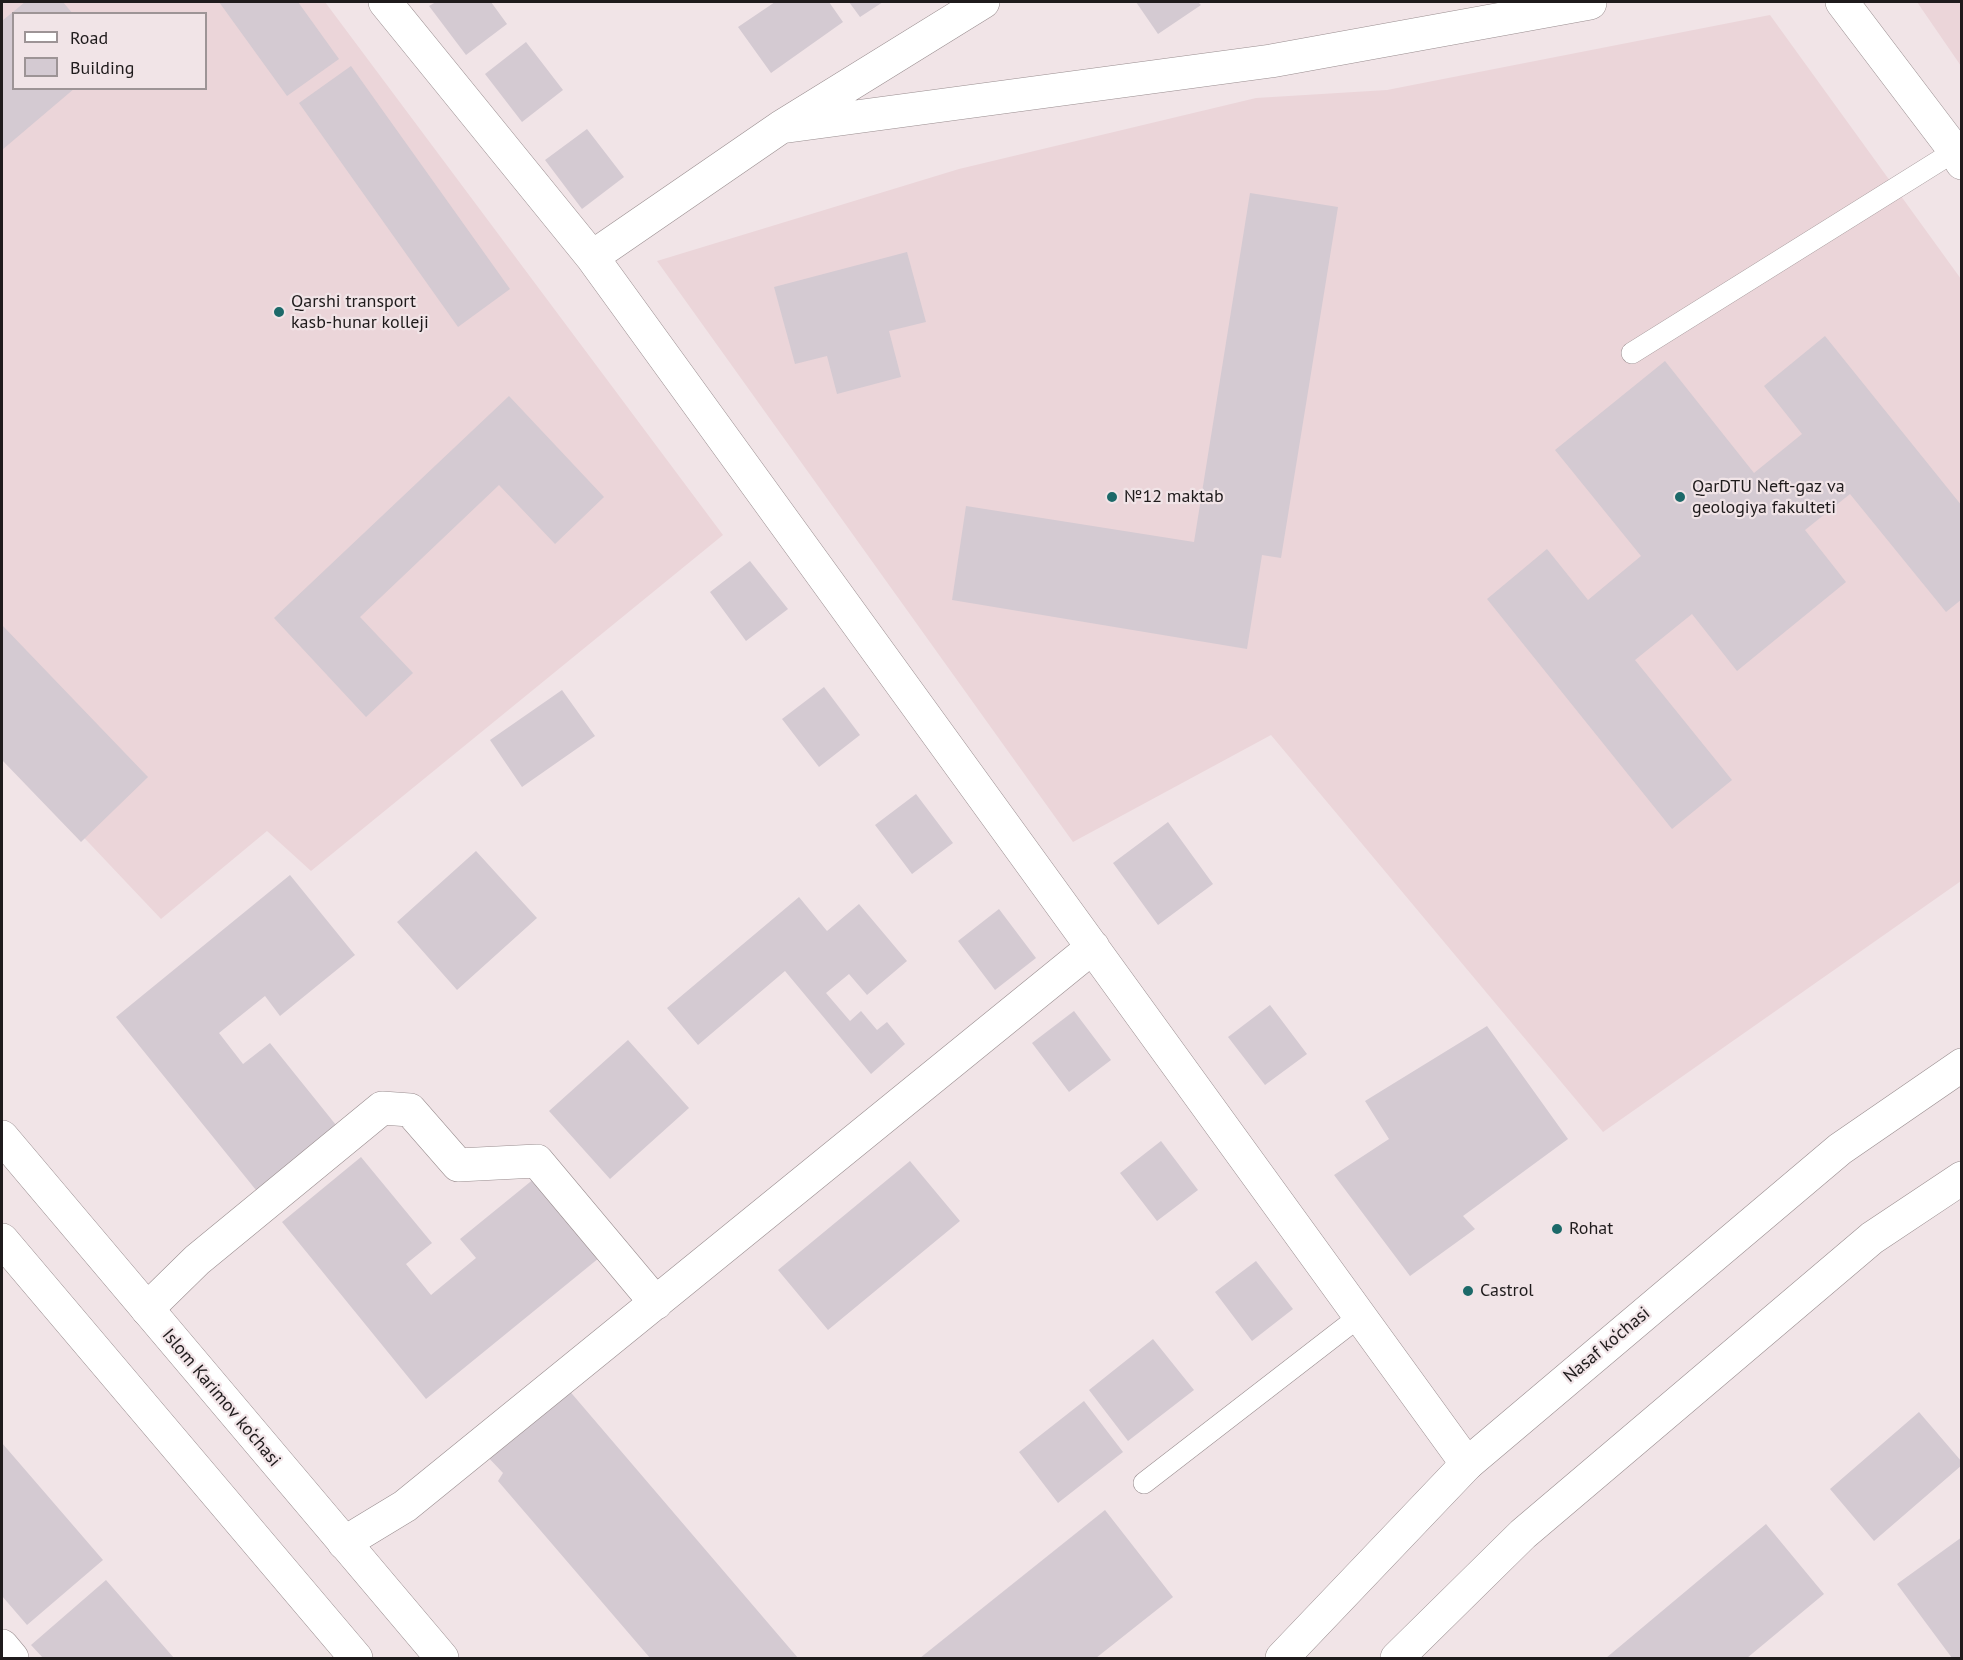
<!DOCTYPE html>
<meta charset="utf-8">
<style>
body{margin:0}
#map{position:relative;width:1963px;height:1660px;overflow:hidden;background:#f1e4e7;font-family:"PT Sans",sans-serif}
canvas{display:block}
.frame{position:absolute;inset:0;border:3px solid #1f1b1c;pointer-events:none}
.legend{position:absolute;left:12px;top:12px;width:195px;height:78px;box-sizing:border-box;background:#f1e4e7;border:2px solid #9d9496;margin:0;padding:8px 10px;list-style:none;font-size:18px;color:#1f1b1c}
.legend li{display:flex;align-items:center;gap:12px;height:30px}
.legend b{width:30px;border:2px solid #9d9496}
</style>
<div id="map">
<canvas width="1963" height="1660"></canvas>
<div class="frame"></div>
<ul class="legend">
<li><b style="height:8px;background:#fff"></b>Road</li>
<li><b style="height:16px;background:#d4cad2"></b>Building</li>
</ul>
</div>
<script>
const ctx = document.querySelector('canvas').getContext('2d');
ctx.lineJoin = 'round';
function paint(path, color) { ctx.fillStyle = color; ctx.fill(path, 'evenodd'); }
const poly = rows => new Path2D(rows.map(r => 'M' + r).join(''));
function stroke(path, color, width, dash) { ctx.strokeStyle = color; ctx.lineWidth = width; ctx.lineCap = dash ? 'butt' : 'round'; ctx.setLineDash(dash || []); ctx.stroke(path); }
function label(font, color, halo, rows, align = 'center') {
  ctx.font = font + ' "PT Sans",sans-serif'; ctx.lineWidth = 4.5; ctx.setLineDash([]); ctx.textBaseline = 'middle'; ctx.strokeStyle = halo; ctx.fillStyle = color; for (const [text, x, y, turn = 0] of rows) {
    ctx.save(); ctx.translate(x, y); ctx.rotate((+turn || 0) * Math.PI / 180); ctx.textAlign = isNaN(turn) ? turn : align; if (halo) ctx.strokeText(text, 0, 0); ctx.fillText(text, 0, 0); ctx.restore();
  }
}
paint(poly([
 [2,2,325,2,723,535,311,871,267,831,161,919,2,751],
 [14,14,206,14,206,88,14,88],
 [1917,2,1961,2,1961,66],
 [1770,15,1961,279,1961,881,1603,1132,1271,735,1073,842,657,261,959,169,1256,98,1387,90]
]), '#ebd5d9');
paint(poly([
 [25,2,63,2,73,14,14,14,14,88,75,88,2,150,2,21],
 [219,2,298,2,339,59,287,96],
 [436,2,491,2,507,24,466,55,429,6],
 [775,2,829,2,843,22,771,73,738,27],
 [849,2,883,2,860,17],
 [1136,2,1198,2,1201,5,1158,34],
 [526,42,563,90,522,122,485,74],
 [351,66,510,289,458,327,299,103],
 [587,129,624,177,582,209,545,160],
 [1250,193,1338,207,1281,558,1262,555,1247,649,952,600,966,506,1194,542],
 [907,252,926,322,889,331,901,377,837,394,827,356,795,364,774,287],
 [1825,336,1962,506,1962,599,1946,612,1850,494,1805,530,1846,582,1737,671,1692,614,1635,660,1732,780,1672,829,1487,599,1547,549,1588,600,1641,556,1555,450,1665,361,1754,473,1802,434,1764,386],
 [509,396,604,497,555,544,499,485,360,617,413,673,366,717,274,618],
 [750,561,788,609,746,641,710,592],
 [2,625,148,777,81,842,2,760],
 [824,687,860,735,819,767,782,719],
 [562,690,595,736,522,787,490,740],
 [916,794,953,843,912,874,875,825],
 [1168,822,1213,884,1158,925,1113,863],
 [476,851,537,918,457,990,397,922],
 [290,875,355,955,280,1016,265,996,219,1033,243,1064,270,1043,340,1130,260,1195,116,1017],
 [799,897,827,931,859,904,907,961,867,995,849,974,826,993,850,1021,861,1011,877,1030,887,1022,905,1044,871,1074,785,971,698,1045,667,1008],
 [999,909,1036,958,995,990,958,941],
 [1270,1005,1307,1054,1265,1085,1228,1037],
 [1074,1011,1111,1060,1069,1092,1032,1043],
 [1487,1026,1568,1139,1463,1216,1475,1229,1410,1276,1334,1175,1389,1139,1365,1101],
 [628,1040,689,1108,610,1179,549,1111],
 [1161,1141,1198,1190,1157,1221,1120,1173],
 [361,1157,432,1243,406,1264,431,1295,476,1258,460,1239,535,1178,599,1258,426,1399,282,1222],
 [910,1161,960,1221,828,1330,778,1270],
 [1256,1261,1293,1309,1252,1341,1215,1292],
 [1153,1339,1194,1390,1128,1441,1089,1390],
 [567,1388,798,1658,650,1658,498,1481,503,1473,485,1454],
 [1084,1401,1123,1452,1058,1503,1019,1452],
 [1919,1412,1962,1462,1962,1465,1874,1541,1830,1489],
 [2,1443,103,1560,27,1625,2,1596],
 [1105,1510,1173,1597,1096,1658,920,1658],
 [1766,1524,1824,1594,1747,1658,1606,1658],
 [1962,1537,1962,1658,1952,1658,1897,1584],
 [106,1580,174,1658,43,1658,31,1645]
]), '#d4cad2');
const service = poly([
 [1632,353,1955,151],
 [1144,1483,1360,1316]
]);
const minor = poly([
 [385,2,592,257,1467,1464],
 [781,127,1271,61,1590,3],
 [592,257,781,127,983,2],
 [147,1309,197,1260,382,1108,410,1110,458,1165,537,1161,656,1303],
 [344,1543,405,1506,1093,947],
 [2,1646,12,1658]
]);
const tertiary = poly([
 [1842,2,1955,151,1962,163]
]);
const secondary = poly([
 [2,1137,442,1658],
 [2,1240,356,1658],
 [1282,1658,1467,1464,1840,1149,1962,1065],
 [1397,1658,1523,1534,1872,1238,1962,1178]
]);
stroke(service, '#998d8f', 22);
stroke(minor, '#998d8f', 34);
stroke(tertiary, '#998d8f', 34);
stroke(secondary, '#998d8f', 34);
stroke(service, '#fff', 21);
stroke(minor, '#fff', 33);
stroke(tertiary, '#fff', 33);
stroke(secondary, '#fff', 33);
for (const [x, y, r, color] of [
 [279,312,6,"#1c6969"],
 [1112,497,6,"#1c6969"],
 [1680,497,6,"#1c6969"],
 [1557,1229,6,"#1c6969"],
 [1468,1291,6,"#1c6969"]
]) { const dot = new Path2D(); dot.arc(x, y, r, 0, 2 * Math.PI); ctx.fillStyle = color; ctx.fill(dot); stroke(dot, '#f1e4e7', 2); }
label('18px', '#1f1b1c', '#f1e4e7', [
 ["Qarshi transport",291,302],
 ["kasb-hunar kolleji",291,323],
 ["QarDTU Neft-gaz va",1692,487],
 ["geologiya fakulteti",1692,508],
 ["№12 maktab",1124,497],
 ["Rohat",1569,1229],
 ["Castrol",1480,1291]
], 'left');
label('18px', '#1f1b1c', '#f1e4e7', [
 ["Nasaf ko‘chasi",1607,1345,-40],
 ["Islom Karimov ko‘chasi",221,1398,50]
]);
</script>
